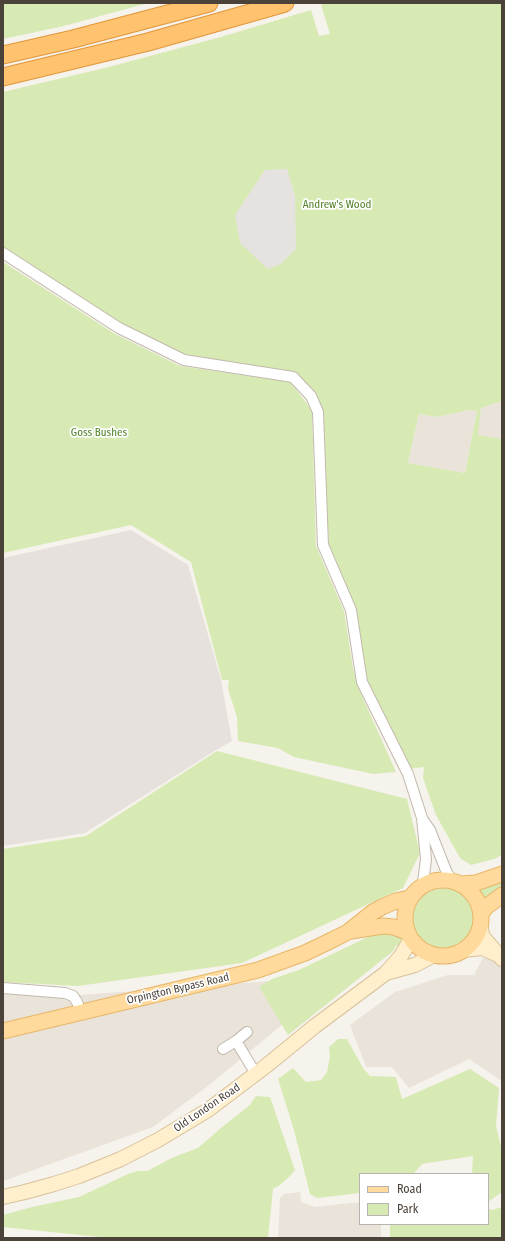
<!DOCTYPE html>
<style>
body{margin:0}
#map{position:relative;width:505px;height:1241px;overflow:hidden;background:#f6f2ec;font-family:"Fira Sans Condensed",sans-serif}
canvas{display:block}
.frame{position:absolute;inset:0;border:4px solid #4b4239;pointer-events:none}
.legend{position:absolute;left:359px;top:1173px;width:130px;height:52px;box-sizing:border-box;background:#fff;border:1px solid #b7b3b0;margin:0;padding:5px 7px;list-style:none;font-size:12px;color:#4b4239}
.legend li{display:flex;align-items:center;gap:8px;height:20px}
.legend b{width:20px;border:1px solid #b7b3b0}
</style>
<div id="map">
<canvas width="505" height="1241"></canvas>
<div class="frame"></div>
<ul class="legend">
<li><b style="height:5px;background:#ffda9c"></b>Road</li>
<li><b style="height:11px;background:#d7eab4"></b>Park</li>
</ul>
</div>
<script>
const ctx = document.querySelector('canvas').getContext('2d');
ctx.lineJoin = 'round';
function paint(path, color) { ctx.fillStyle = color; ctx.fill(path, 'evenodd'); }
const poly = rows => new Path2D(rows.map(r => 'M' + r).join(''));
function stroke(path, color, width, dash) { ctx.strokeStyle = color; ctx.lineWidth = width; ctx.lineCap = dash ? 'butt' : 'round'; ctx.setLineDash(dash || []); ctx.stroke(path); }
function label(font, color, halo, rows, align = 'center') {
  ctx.font = font + ' "Fira Sans Condensed",sans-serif'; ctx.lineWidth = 3.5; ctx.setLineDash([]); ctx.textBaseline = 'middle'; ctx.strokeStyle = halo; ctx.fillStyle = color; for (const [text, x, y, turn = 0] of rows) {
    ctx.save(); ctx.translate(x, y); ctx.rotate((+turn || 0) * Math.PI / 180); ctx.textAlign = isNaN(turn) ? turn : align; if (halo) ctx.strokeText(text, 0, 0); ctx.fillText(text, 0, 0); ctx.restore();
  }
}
paint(poly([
 [502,401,502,439,477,435,481,408],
 [469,410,477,411,465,473,408,463,419,414,437,417],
 [483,958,497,958,502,962,502,1081,469,1059,409,1088,392,1067,366,1067,350,1025,395,992,448,975,474,975],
 [341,976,213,1082,153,1127,3,1181,3,989,80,995],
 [300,1192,301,1202,315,1207,360,1202,360,1224,381,1224,381,1238,278,1238,280,1198,284,1194]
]), '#eae3da');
paint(poly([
 [131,530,188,565,221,680,232,741,216,750,85,833,3,846,3,558]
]), '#e6e1dd');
paint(poly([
 [3,3,148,3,64,26,3,39],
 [327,3,502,3,502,401,481,408,478,435,502,439,502,855,494,859,471,865,460,858,436,815,423,778,424,767,408,769,367,681,356,608,329,546,322,410,316,398,301,378,290,372,184,354,127,327,3,247,3,92,105,68,221,37,311,10,319,36,330,34,321,5],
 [469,410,477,411,465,473,408,463,419,414,437,417],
 [3,262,115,334,180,366,290,382,312,410,316,546,344,611,353,668,357,685,396,772,373,774,294,757,278,748,238,741,237,717,228,689,229,680,222,680,191,562,131,525,3,553],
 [217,751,407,799,420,853,403,888,242,963,78,986,3,982,3,849,86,836],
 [502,881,502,886,483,901,477,890,494,885],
 '410 917a32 32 0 1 1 64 0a32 32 0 1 1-64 0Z',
 [381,932,400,937,402,941,400,946,397,945,392,952,288,1035,259,987,272,979,299,970,372,935],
 [338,1039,347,1039,363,1068,370,1076,396,1077,402,1099,470,1069,499,1088,496,1126,502,1151,502,1192,488,1202,488,1174,472,1174,473,1156,422,1164,413,1174,360,1174,360,1193,317,1198,310,1194,294,1130,278,1079,293,1068,306,1082,321,1080,327,1072,330,1057,329,1047],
 [256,1096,270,1097,295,1170,290,1176,280,1185,273,1189,268,1238,109,1238,3,1227,3,1215,32,1207,79,1197,128,1174,138,1171,147,1171,174,1157,198,1148,221,1128,250,1105],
 [502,1207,502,1238,390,1238,390,1224,488,1224,488,1209,492,1210]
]), '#d7eab4');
paint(poly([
 [287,169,295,196,296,249,281,264,268,269,240,243,235,215,265,170]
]), '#e5e2e0');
const street = poly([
 [3,253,119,328,184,360,293,377,311,396,318,412,323,545,351,610,362,682,408,774,422,818,426,859,423,883],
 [423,820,430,830,447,873,453,881],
 [3,988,65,993,73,996,77,1002,81,1012],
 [236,1041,256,1074],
 [223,1049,236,1041,247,1032]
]);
const secondary = poly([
 [480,926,483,937,502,959],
 [463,950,482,948,496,954],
 [386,973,415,965,434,955],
 [3,1197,25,1192,54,1184,79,1176,121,1159,158,1140,208,1110,266,1066,315,1026,386,973,401,956,411,939]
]);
const primary = poly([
 '405 918a38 38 0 1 1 76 0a38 38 0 1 1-76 0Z',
 [461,884,476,883,502,874],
 [481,914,486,907,502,895],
 [351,931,383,926,394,927,407,932],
 [3,1031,258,970,305,953,328,942,348,932,373,912,382,907,396,901,409,898]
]);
const highway = poly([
 [3,55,73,39,209,3],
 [3,77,148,42,285,3]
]);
stroke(street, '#c2b9ad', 12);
stroke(secondary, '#d7c29b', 16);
stroke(primary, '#e7b668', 17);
stroke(highway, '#e2963a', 19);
stroke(street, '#fff', 10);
stroke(secondary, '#ffefcd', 14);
stroke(primary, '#ffda9c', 15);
stroke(highway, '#ffc26e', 17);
label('11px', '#518029', '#fff', [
 ["Andrew's Wood",337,205],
 ["Goss Bushes",99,433]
]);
label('11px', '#4b4239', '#fff', [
 ["Orpington Bypass Road",178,989,-13],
 ["Old London Road",207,1108,-34]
]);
</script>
